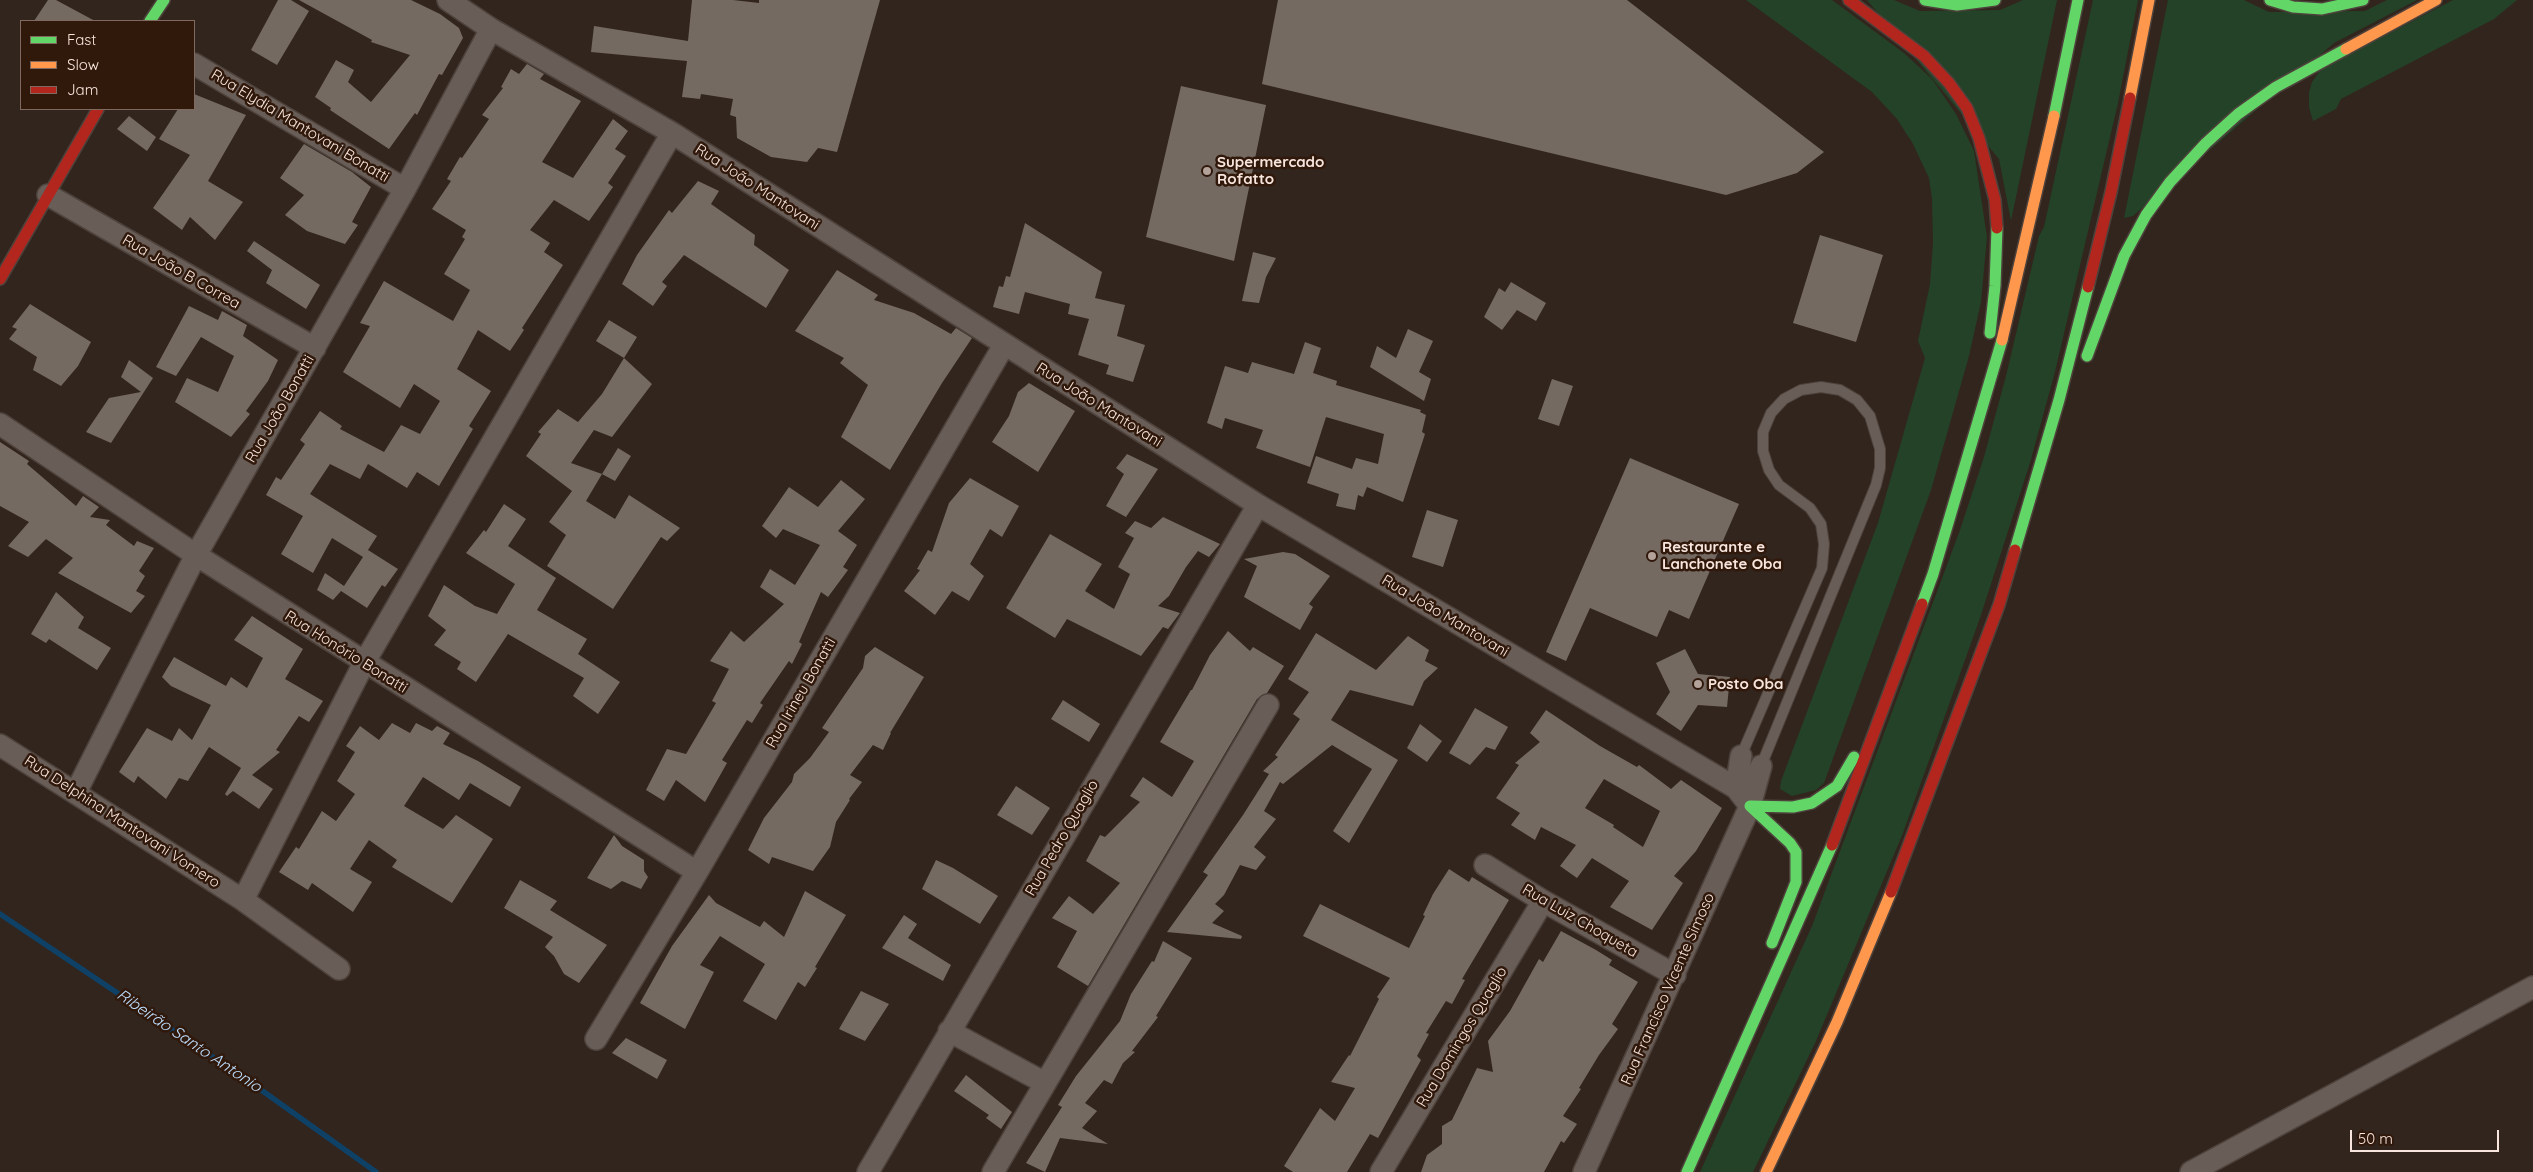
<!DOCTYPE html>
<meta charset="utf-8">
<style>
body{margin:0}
#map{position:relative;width:2533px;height:1172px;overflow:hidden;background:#32251d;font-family:Quicksand,sans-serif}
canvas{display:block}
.legend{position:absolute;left:20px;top:20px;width:175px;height:90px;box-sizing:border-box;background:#30180b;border:1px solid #806a5f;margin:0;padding:6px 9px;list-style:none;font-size:15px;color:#f8e6de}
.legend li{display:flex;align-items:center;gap:10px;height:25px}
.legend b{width:25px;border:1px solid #806a5f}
.scale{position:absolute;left:2350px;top:1130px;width:149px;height:22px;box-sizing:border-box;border:2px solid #f8e6de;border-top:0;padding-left:6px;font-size:15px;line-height:18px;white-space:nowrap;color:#f8e6de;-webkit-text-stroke:4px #30180b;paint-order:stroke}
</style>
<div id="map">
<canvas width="2533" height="1172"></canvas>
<ul class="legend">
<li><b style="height:6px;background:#63d668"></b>Fast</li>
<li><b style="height:6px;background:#ff974d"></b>Slow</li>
<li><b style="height:6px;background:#b3261e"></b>Jam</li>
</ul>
<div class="scale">50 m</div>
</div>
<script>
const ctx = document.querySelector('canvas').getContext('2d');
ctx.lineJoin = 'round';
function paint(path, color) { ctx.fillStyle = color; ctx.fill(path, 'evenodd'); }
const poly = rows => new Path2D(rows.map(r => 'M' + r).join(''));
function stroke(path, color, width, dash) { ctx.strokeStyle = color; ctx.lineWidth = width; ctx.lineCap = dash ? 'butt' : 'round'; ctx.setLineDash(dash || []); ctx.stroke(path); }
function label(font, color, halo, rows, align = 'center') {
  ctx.font = font + ' Quicksand,sans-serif'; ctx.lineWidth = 5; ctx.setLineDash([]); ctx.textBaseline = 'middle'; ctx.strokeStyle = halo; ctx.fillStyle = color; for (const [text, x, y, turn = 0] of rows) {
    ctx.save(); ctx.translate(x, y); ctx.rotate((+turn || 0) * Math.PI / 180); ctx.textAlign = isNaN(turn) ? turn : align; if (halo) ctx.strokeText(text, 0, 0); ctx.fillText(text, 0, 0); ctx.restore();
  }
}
paint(poly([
 [1746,0,1832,0,1904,53,1932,79,1956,114,1974,151,1987,237,1981,302,1969,356,1931,490,1824,783,1816,790,1792,796,1780,789,1781,781,1878,523,1925,358,1918,341,1930,284,1933,243,1932,199,1929,178,1913,144,1897,119,1872,92],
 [1867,0,1894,0,1920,11,2000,10,2023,0,2057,0,2011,221,1999,159],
 [2093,0,2138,0,2118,103,2055,372,2030,463,1980,618,1903,833,1816,1041,1753,1172,1700,1172,1812,926,1960,530,1984,457,2006,376,2039,236,2044,227],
 [2168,0,2244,0,2269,12,2365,11,2387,0,2417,0,2334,43,2133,216,2124,218],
 [2453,0,2517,0,2494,19,2341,99,2336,109,2313,121,2309,107,2309,93,2312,82,2321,69]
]), '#234227');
stroke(poly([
 [0,914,257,1087,376,1172]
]), '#0f4166', 5.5);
paint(poly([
 [48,0,56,0,95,21,34,21],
 [278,0,291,0,309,11,277,65,251,50],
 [299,0,411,0,440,14,459,28,463,38,442,75,439,74,417,115,415,113,389,149,330,110,331,108,315,97,336,60,354,70,348,82,371,102,410,55,371,42,372,40],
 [692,0,733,0,759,3,759,0,880,0,837,152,818,148,807,162,771,157,737,138,736,117,730,115,733,99,701,94,700,99,682,97,687,61,591,52,594,26,688,41],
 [1278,0,1627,0,1824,152,1797,173,1726,195,1262,84],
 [527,64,544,74,540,79,581,101,542,162,573,178,613,119,628,131,615,149,626,156,608,183,613,187,589,221,554,200,530,230,550,243,544,252,563,265,522,328,524,330,510,351,478,330,457,369,491,391,469,426,473,429,439,486,417,472,407,488,368,464,360,479,330,464,310,494,377,536,368,550,398,569,385,587,382,585,367,608,341,591,333,600,317,590,325,573,344,586,363,557,332,538,313,573,281,554,303,516,266,495,276,477,281,480,305,444,300,440,320,411,342,426,340,429,384,452,401,425,420,434,440,401,414,384,400,408,343,372,370,326,360,323,384,281,453,321,470,290,444,274,465,239,462,237,466,230,432,209,451,181,447,179,460,157,462,158,489,119,482,115,503,88,501,87,511,69,519,74],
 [1181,86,1266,105,1234,261,1146,237],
 [194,94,246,115,208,181,243,202,215,240,190,217,182,230,153,208,190,155,159,139,178,109,194,109],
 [129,116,156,137,147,151,117,129],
 [304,144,352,172,371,187,352,222,358,225,345,244,307,231,285,215,304,195,280,178],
 [698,181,719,191,711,204,755,235,754,245,789,270,766,308,684,255,662,282,667,286,653,306,622,284,637,255,669,210,672,213],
 [1025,223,1102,272,1095,298,1125,305,1117,336,1145,345,1133,382,1106,374,1109,365,1078,355,1089,319,1068,314,1070,304,1025,292,1019,314,993,307,999,286,1003,287,1006,276,1010,277],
 [1820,235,1883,255,1856,342,1793,323],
 [254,241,320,285,306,309,266,283,272,270,247,251],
 [1253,252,1276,258,1266,277,1259,303,1242,301],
 [837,270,878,295,874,300,914,313,951,334,956,328,972,338,942,383,890,470,841,437,868,385,840,363,844,358,795,331],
 [1511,282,1546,303,1536,321,1517,310,1502,330,1484,317,1499,288,1505,292],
 [30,304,91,342,78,366,61,386,33,370,37,357,9,339,17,329,12,327],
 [189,306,218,320,222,311,247,325,243,336,278,360,268,381,246,411,250,414,231,437,175,402,187,378,218,392,234,356,201,337,176,376,156,367],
 [609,320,637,337,624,358,596,341],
 [1408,329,1433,341,1419,372,1431,379,1424,401,1370,367,1377,346,1396,358],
 [1305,342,1321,348,1313,373,1337,381,1336,385,1421,410,1420,412,1426,415,1422,432,1425,434,1403,502,1367,487,1363,497,1358,495,1355,510,1336,506,1339,494,1307,483,1316,456,1352,469,1356,458,1378,464,1384,434,1326,417,1310,467,1256,448,1263,430,1225,418,1222,429,1207,423,1225,366,1248,373,1252,362,1294,374],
 [624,358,652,384,612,437,594,430,571,463,602,474,586,501,615,519,629,495,680,528,667,541,661,537,613,609,547,566,566,535,549,522,572,491,526,456,541,434,538,432,558,409,578,422,602,394],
 [129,360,153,378,111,443,86,432,109,398,141,392,121,377],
 [1552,379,1573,386,1559,426,1538,419],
 [1029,383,1075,411,1038,472,992,442,1009,416,1018,392],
 [0,442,29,461,27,464,76,506,83,496,99,507,90,517,110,520,106,525,134,546,137,541,154,548,139,571,145,576,136,591,145,596,131,613,58,573,73,558,46,539,28,557,8,546,29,522,0,506],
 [618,448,631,456,615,481,602,474],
 [1127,454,1158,469,1126,517,1106,506,1124,474,1116,468],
 [1630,458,1739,504,1689,619,1669,610,1657,637,1590,608,1566,661,1546,652],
 [970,478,1019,506,1002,537,990,529,970,564,984,576,969,601,952,591,935,615,904,591,920,570,917,569,928,550,932,552,949,503],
 [841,480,865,499,838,531,857,545,843,567,848,570,828,597,821,592,799,642,802,644,792,664,789,661,760,703,763,705,752,723,747,720,722,760,727,763,705,802,676,780,664,801,646,790,667,749,686,754,716,703,712,701,729,669,710,661,731,631,744,642,784,604,760,587,770,569,795,585,820,545,783,529,776,538,762,526,789,487,818,507],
 [504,504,526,519,508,546,556,578,537,610,587,639,578,654,620,682,598,714,573,696,584,678,508,634,476,682,457,669,461,662,434,645,446,630,428,616,444,585,475,606,497,614,515,584,466,553,484,530,486,532],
 [1427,510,1458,520,1443,567,1412,557],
 [1163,517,1220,544,1209,557,1198,551,1186,567,1169,596,1158,606,1180,613,1168,629,1163,627,1141,656,1067,619,1055,638,1006,608,1050,534,1102,564,1085,591,1114,609,1130,574,1118,567,1134,538,1125,533,1135,521,1151,528],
 [1283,552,1295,554,1330,576,1309,604,1313,607,1300,630,1244,597,1257,566,1244,559],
 [56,592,84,617,78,628,111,648,97,670,49,639,46,643,31,634],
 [252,616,303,649,285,679,323,701,309,722,299,716,276,750,280,752,252,775,273,789,259,809,233,791,227,796,225,794,241,768,209,747,188,781,179,778,166,799,138,776,134,783,119,772,147,728,172,741,179,728,192,740,211,705,171,686,162,677,174,657,226,686,231,677,247,688,263,658,234,640],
 [1228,631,1250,651,1253,647,1284,666,1267,693,1257,699,1088,986,1057,967,1077,931,1052,918,1069,896,1093,914,1120,883,1086,861,1100,835,1105,837,1140,802,1130,796,1143,777,1172,797,1194,761,1160,742,1191,690,1192,690,1210,655],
 [1316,633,1376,670,1408,636,1429,650,1425,661,1438,668,1424,681,1413,706,1350,690,1331,720,1398,760,1349,843,1333,831,1372,769,1332,745,1283,784,1280,782,1264,811,1276,819,1254,847,1266,857,1256,870,1240,865,1224,895,1215,904,1224,911,1212,923,1242,936,1241,939,1167,932,1208,875,1203,872,1243,815,1269,774,1263,771,1278,757,1275,755,1300,719,1293,714,1309,692,1288,679],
 [875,647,924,677,890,733,891,733,883,750,873,745,850,775,862,782,849,799,850,800,836,822,830,847,813,871,772,857,769,864,748,850,764,818,792,782,794,774,810,758,829,732,822,728,863,668,865,656],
 [1685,649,1698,674,1730,677,1727,707,1698,705,1681,731,1656,714,1670,692,1656,663],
 [1063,700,1100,724,1089,742,1051,719],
 [1475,708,1508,727,1495,750,1486,747,1470,765,1449,753],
 [1546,710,1600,746,1637,767,1639,765,1671,789,1681,780,1722,808,1696,851,1674,876,1683,883,1652,930,1610,907,1629,881,1592,858,1577,878,1560,866,1576,845,1541,827,1535,840,1511,825,1520,813,1496,798,1519,765,1515,763,1540,742,1530,733],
 [1604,779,1660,811,1643,847,1613,827,1614,825,1585,808],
 [392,723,410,733,416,723,432,731,437,726,450,733,443,744,478,761,521,787,510,807,470,783,459,800,423,777,404,806,443,829,456,815,493,839,452,903,392,867,397,860,369,840,350,869,372,882,353,912,312,883,308,890,279,872,296,847,299,849,322,811,336,821,355,794,337,781,355,752,346,746,360,726,379,740],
 [1420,724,1442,741,1427,762,1407,748],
 [1016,786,1050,808,1032,835,997,815],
 [614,835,622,846,644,860,644,871,648,877,641,889,622,881,611,889,587,878],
 [936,860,953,868,998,896,980,924,922,889],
 [1449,869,1469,882,1472,877,1509,900,1462,979,1465,980,1452,1004,1446,1001,1426,1033,1429,1034,1417,1056,1421,1060,1378,1138,1370,1134,1347,1172,1293,1172,1284,1166,1320,1108,1335,1121,1355,1088,1331,1082,1349,1055,1350,1056,1379,999,1377,997,1390,978,1303,936,1320,904,1409,948,1425,916,1423,915,1433,894],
 [520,880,557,901,550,910,607,945,579,983,564,974,554,956,545,947,553,937,504,908],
 [805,891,846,915,815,967,817,968,805,987,798,982,776,1020,743,1001,765,964,720,936,700,965,714,972,685,1029,640,1003,672,946,709,895,716,903,760,927,764,921,784,937],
 [904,915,917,924,908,938,951,965,943,981,882,948],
 [1561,931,1596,950,1612,960,1609,965,1638,982,1612,1024,1618,1029,1599,1055,1579,1088,1581,1089,1563,1116,1577,1124,1564,1143,1561,1141,1544,1172,1421,1172,1427,1155,1442,1144,1442,1126,1452,1120,1477,1068,1493,1072,1488,1041,1510,1011,1539,959,1543,962],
 [1163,941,1192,958,1156,1016,1158,1017,1132,1051,1135,1052,1123,1063,1112,1084,1104,1080,1085,1103,1097,1111,1082,1128,1108,1144,1060,1138,1045,1172,1026,1163,1062,1107,1058,1105,1076,1076,1120,1021,1131,994,1152,961,1154,962],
 [861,991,889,1004,865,1041,839,1029],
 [626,1038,667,1060,657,1079,612,1053],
 [966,1075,1012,1112,1001,1129,986,1118,989,1115,954,1091]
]), '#756a62');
const lane = poly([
 [1741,756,1822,568,1824,544,1821,524,1810,508,1779,485,1769,470,1763,451,1763,432,1771,413,1784,399,1801,390,1821,387,1840,390,1857,400,1870,416,1880,449,1880,468,1876,485,1761,766]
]);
const street = poly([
 [448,0,491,29,672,133,1258,505,1736,788,1750,806],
 [194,64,405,189],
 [48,195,315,348],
 [0,424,196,555,697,872],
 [0,745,243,900],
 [1736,788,1741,756],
 [76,792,196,555,405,189,491,29],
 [1485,865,1543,901,1675,975],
 [339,969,243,900,364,663,672,133],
 [949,1031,1045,1083],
 [596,1039,697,872,1004,345],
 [868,1172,1258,505],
 [993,1172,1268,705],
 [1381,1172,1543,901],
 [1584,1172,1750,806,1761,766],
 [2191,1172,2533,987]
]);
const fast = poly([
 [1925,0,1957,5,1995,0],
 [2270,0,2293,7,2322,9,2363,0],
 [150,21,164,0],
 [2054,116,2078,0],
 [1990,333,1995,286,1997,228],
 [2087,356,2124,256,2146,215,2170,182,2206,143,2238,114,2276,87,2346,49],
 [2015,550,2059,400,2088,287],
 [1922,604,1933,574,2002,340],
 [1750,806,1790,843,1796,852,1796,882,1772,943],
 [1750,806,1793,807,1812,803,1837,786,1854,757],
 [1687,1172,1832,845]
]);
const slow = poly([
 [2346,49,2436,0],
 [2130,98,2149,0],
 [2002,340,2054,116],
 [1766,1172,1837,1022,1891,892]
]);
const jam = poly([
 [1849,0,1924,56,1949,83,1967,108,1979,138,1995,200,1997,228],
 [0,279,98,109],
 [2088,287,2111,192,2130,98],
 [1832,845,1922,604],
 [1891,892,1999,605,2015,550]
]);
stroke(lane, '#4e423c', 12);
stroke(street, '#4e423c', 24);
stroke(fast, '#4e423c', 14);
stroke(slow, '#4e423c', 14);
stroke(jam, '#4e423c', 14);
stroke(lane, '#685d57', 10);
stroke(street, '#685d57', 21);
stroke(fast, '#63d668', 11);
stroke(slow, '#ff974d', 11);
stroke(jam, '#b3261e', 11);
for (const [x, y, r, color] of [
 [1207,171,5,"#b3a29a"],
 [1652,556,5,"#b3a29a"],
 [1698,684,5,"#b3a29a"]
]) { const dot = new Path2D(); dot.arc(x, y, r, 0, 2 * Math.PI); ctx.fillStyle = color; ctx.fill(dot); stroke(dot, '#30180b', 2); }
label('15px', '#f8e6de', '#30180b', [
 ["Rua Elydia Mantovani Bonatti",300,126,31],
 ["Rua João Mantovani",757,187,33],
 ["Rua João B Correa",181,272,30],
 ["Rua João Mantovani",1099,405,32],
 ["Rua João Bonatti",280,409,-60],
 ["Rua João Mantovani",1445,616,31],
 ["Rua Honório Bonatti",346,652,32],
 ["Rua Irineu Bonatti",801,693,-60],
 ["Rua Delphina Mantovani Vomero",122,822,33],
 ["Rua Pedro Quaglio",1062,838,-60],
 ["Rua Luiz Choqueta",1580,921,30],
 ["Rua Francisco Vicente Simoso",1668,989,-66],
 ["Rua Domingos Quaglio",1462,1037,-59]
]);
label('bold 15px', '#f8e6de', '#30180b', [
 ["Supermercado",1217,162],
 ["Rofatto",1217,179],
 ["Restaurante e",1662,547],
 ["Lanchonete Oba",1662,564],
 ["Posto Oba",1708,684]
], 'left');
label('italic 16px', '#bcdefe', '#30180b', [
 ["Ribeirão Santo Antonio",189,1041,34]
]);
</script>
